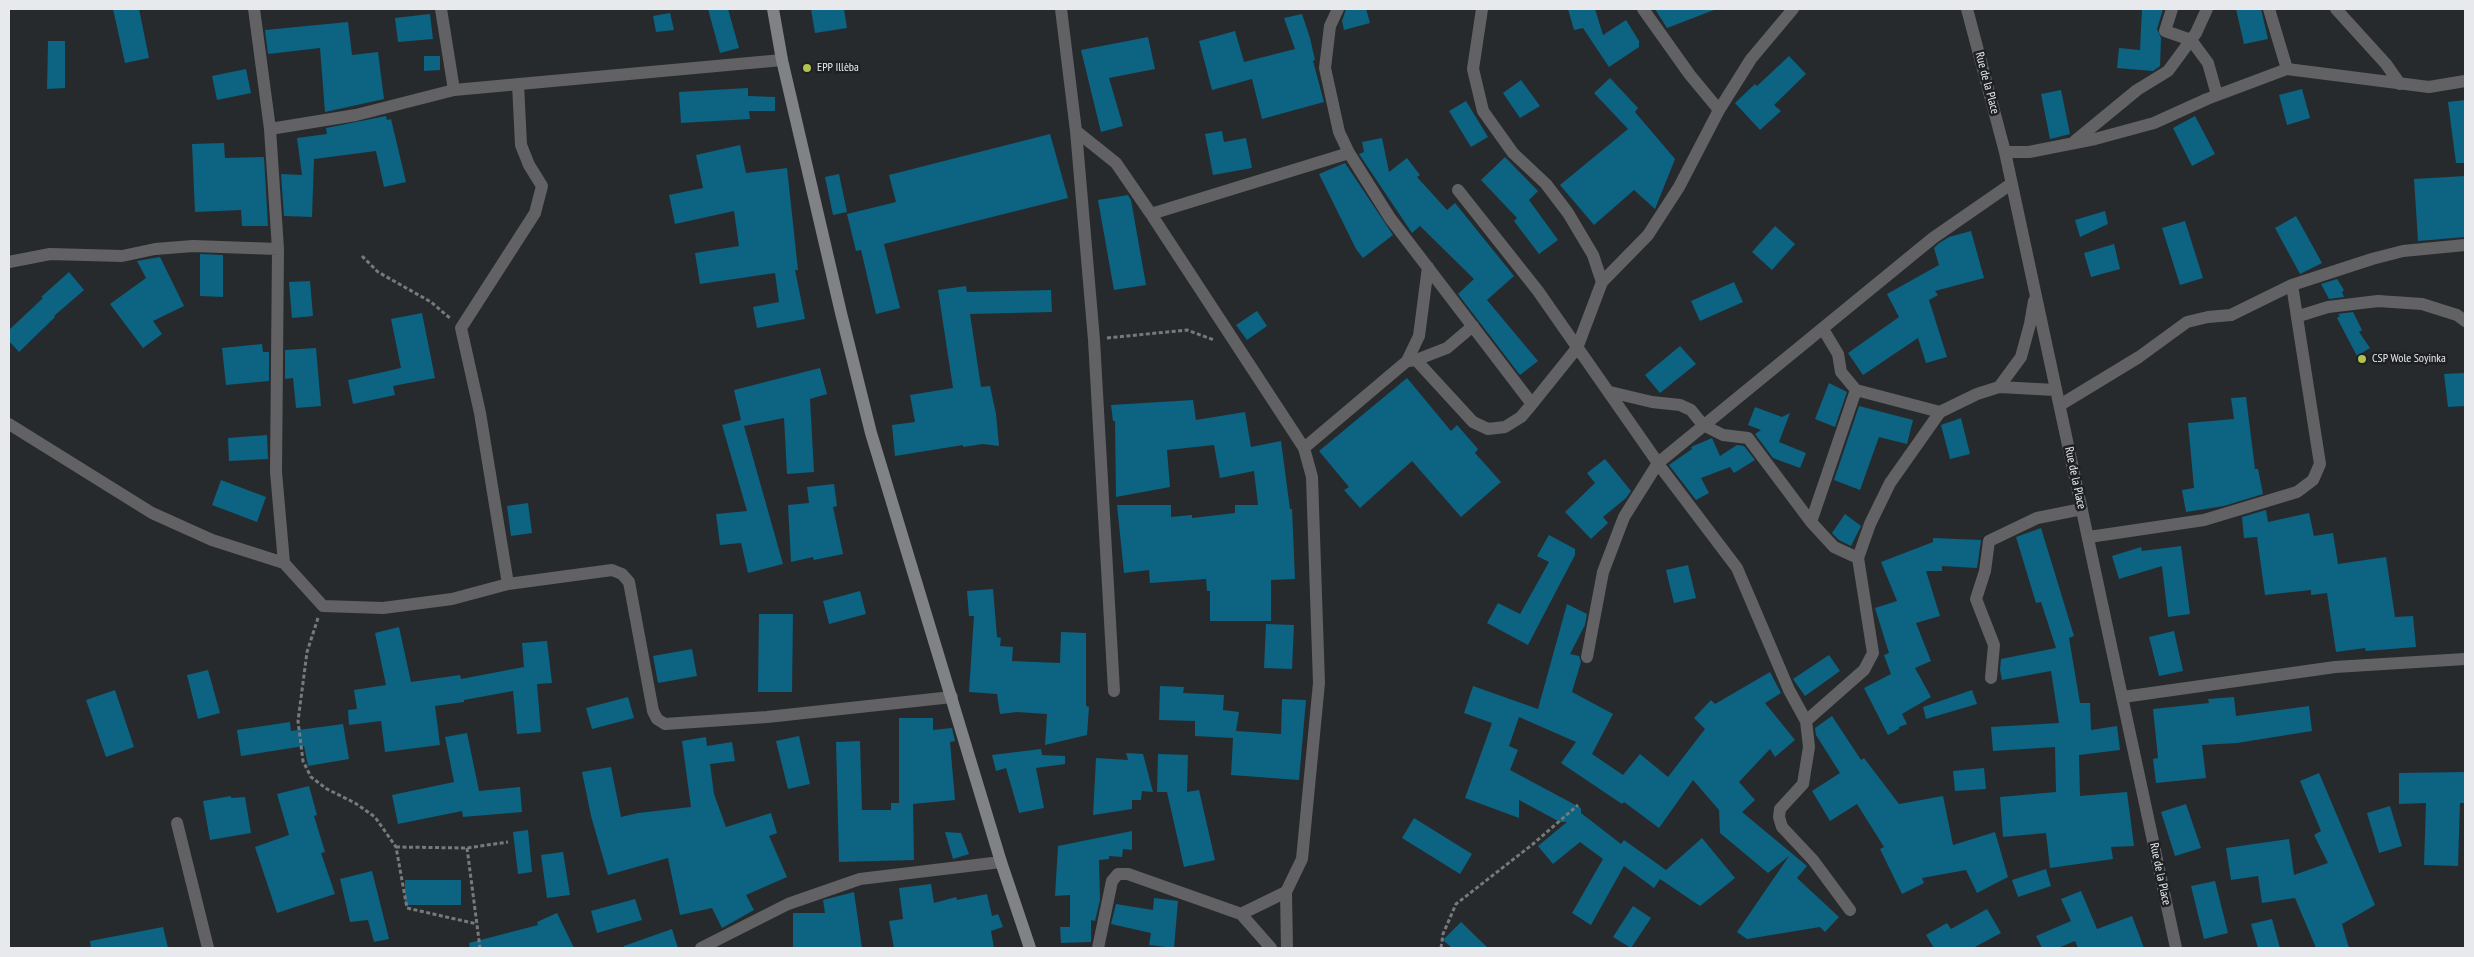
<!DOCTYPE html>
<meta charset="utf-8">
<style>
body{margin:0}
#map{position:relative;width:2474px;height:957px;overflow:hidden;background:#272a2d;font-family:"PT Sans Narrow",sans-serif}
canvas{display:block}
.frame{position:absolute;inset:0;border:10px solid #e8e9ec;pointer-events:none}
</style>
<div id="map">
<canvas width="2474" height="957"></canvas>
<div class="frame"></div>
</div>
<script>
const ctx = document.querySelector('canvas').getContext('2d');
ctx.lineJoin = 'round';
function paint(path, color) { ctx.fillStyle = color; ctx.fill(path, 'evenodd'); }
const poly = rows => new Path2D(rows.map(r => 'M' + r).join(''));
function stroke(path, color, width, dash) { ctx.strokeStyle = color; ctx.lineWidth = width; ctx.lineCap = dash ? 'butt' : 'round'; ctx.setLineDash(dash || []); ctx.stroke(path); }
function label(font, color, halo, rows, align = 'center') {
  ctx.font = font + ' "PT Sans Narrow",sans-serif'; ctx.lineWidth = 5; ctx.setLineDash([]); ctx.textBaseline = 'middle'; ctx.strokeStyle = halo; ctx.fillStyle = color; for (const [text, x, y, turn = 0] of rows) {
    ctx.save(); ctx.translate(x, y); ctx.rotate((+turn || 0) * Math.PI / 180); ctx.textAlign = isNaN(turn) ? turn : align; if (halo) ctx.strokeText(text, 0, 0); ctx.fillText(text, 0, 0); ctx.restore();
  }
}
paint(poly([
 [113,9,139,9,149,58,125,63],
 [708,9,728,9,739,48,720,53],
 [811,9,844,9,847,28,815,33],
 [1346,9,1366,9,1370,23,1344,30,1342,21],
 [1568,9,1595,9,1603,35,1626,20,1639,41,1639,47,1609,67,1583,28,1574,30],
 [1655,9,1714,9,1714,10,1667,28],
 [2142,9,2163,9,2157,29,2161,38,2160,66,2153,71,2117,68,2119,48,2140,50],
 [2236,9,2261,9,2268,39,2244,44],
 [670,13,674,30,656,32,653,16],
 [430,14,433,39,398,42,395,18],
 [1302,14,1310,38,1315,60,1313,61,1324,102,1262,119,1252,79,1212,90,1199,41,1235,31,1244,62,1295,49,1284,18],
 [348,22,352,55,378,52,384,99,325,112,320,48,268,54,265,30],
 [1148,37,1155,69,1109,78,1123,126,1101,132,1081,50],
 [48,41,65,41,65,88,47,89],
 [424,56,440,56,440,70,424,71],
 [1789,56,1806,74,1774,105,1781,111,1760,130,1735,103,1755,84,1757,86],
 [246,69,251,93,217,100,212,76],
 [1610,78,1638,108,1635,112,1675,159,1655,209,1634,190,1594,225,1560,185,1628,129,1594,93],
 [1521,80,1540,106,1520,118,1503,93],
 [748,88,748,96,775,97,775,111,749,111,750,119,681,123,679,92],
 [2302,89,2310,118,2287,125,2279,95],
 [2061,90,2070,134,2050,139,2041,94],
 [2465,100,2465,163,2456,163,2448,102],
 [1466,101,1488,137,1471,147,1449,111],
 [386,116,387,120,391,119,406,182,384,187,376,151,314,159,312,217,284,216,281,174,302,175,297,138,327,134,326,128],
 [2195,116,2215,154,2192,166,2173,128],
 [1222,131,1224,142,1246,138,1252,168,1213,175,1205,134],
 [1050,134,1068,198,884,244,900,308,876,314,861,250,856,251,847,214,896,202,889,175],
 [1382,138,1389,172,1407,158,1420,175,1417,177,1447,210,1455,203,1514,276,1487,300,1538,361,1520,375,1458,294,1474,279,1420,226,1412,233,1359,154,1364,152,1362,142],
 [224,143,225,158,264,157,268,226,242,226,241,210,195,212,192,144],
 [740,145,746,173,787,168,798,270,795,270,805,319,757,328,753,307,779,302,775,273,700,284,695,253,739,246,734,211,675,224,669,195,703,188,696,155],
 [1505,157,1538,191,1529,200,1558,240,1539,254,1514,221,1517,218,1481,180],
 [1345,163,1393,235,1363,258,1356,249,1319,174],
 [839,174,847,212,833,215,825,177],
 [2465,176,2465,237,2418,241,2414,179],
 [1128,195,1131,200,1146,285,1114,290,1098,200],
 [2105,211,2108,224,2080,237,2075,220],
 [2296,216,2322,263,2300,274,2275,228],
 [2185,221,2203,278,2180,285,2162,228],
 [1775,226,1795,244,1772,270,1752,252],
 [1971,231,1984,278,1935,291,1938,295,1929,300,1947,357,1926,363,1918,338,1863,375,1848,353,1899,317,1887,294,1939,265,1934,248,1938,244,1949,237],
 [2114,244,2120,269,2091,277,2084,253],
 [200,254,223,255,223,297,200,296],
 [160,257,184,306,153,321,162,334,143,348,110,304,146,278,137,261],
 [69,272,84,290,54,316,55,317,19,352,9,341,9,330,43,298,41,297],
 [2337,279,2344,290,2342,292,2344,297,2329,299,2321,284],
 [310,281,313,316,292,318,289,282],
 [1734,282,1743,302,1700,321,1691,301],
 [966,286,967,292,1051,290,1052,312,970,314,981,387,990,386,996,414,999,446,983,444,963,447,963,445,895,456,892,425,915,422,910,395,953,388,938,290],
 [1257,311,1267,326,1247,340,1236,325],
 [2353,312,2362,330,2359,332,2370,348,2357,356,2337,318,2340,316,2338,314],
 [422,313,435,378,393,386,395,395,353,404,348,380,401,368,391,319],
 [262,344,263,352,269,352,269,381,226,385,222,348],
 [1680,346,1696,364,1660,393,1645,375],
 [316,348,321,406,296,408,293,378,285,379,285,350],
 [820,368,827,394,810,399,814,472,787,474,784,418,744,426,783,564,748,573,741,543,720,545,716,514,747,511,722,425,741,420,734,390],
 [2465,373,2465,406,2448,407,2444,374],
 [1407,378,1451,431,1457,425,1478,449,1475,453,1501,482,1461,517,1412,461,1360,508,1344,490,1349,487,1319,451],
 [1829,383,1847,392,1835,427,1815,419],
 [2246,397,2255,469,2258,469,2263,494,2224,506,2186,512,2182,490,2194,488,2188,423,2234,419,2231,398],
 [1193,400,1196,420,1245,412,1251,447,1281,441,1290,509,1292,509,1295,579,1271,580,1271,621,1210,621,1210,591,1207,591,1206,579,1150,583,1149,570,1124,573,1117,505,1171,505,1171,517,1192,515,1192,518,1235,513,1235,505,1258,505,1254,471,1220,478,1214,445,1167,450,1170,487,1116,497,1115,421,1113,421,1111,405],
 [1859,406,1913,420,1907,444,1879,437,1860,490,1834,480],
 [1755,407,1782,417,1790,413,1779,442,1806,453,1800,468,1773,458,1755,434,1761,430,1748,425],
 [1961,418,1970,454,1950,459,1941,425],
 [267,435,268,459,229,461,228,438],
 [1712,438,1720,456,1737,445,1744,446,1755,460,1734,473,1730,467,1701,478,1709,493,1696,500,1669,465,1692,449,1691,447],
 [1605,459,1631,491,1626,498,1603,517,1608,523,1591,539,1565,512,1595,483,1587,473],
 [221,480,266,497,257,522,212,505],
 [834,484,837,506,833,507,843,554,814,560,813,557,791,562,788,505,809,503,807,487],
 [528,503,532,533,511,536,507,506],
 [2266,510,2268,522,2309,513,2314,536,2333,533,2338,564,2386,557,2395,617,2413,616,2416,647,2366,651,2365,648,2336,652,2327,593,2311,595,2311,590,2265,595,2257,537,2244,538,2242,517],
 [1845,514,1861,526,1851,546,1839,540,1832,533],
 [2041,528,2074,636,2069,638,2080,703,2090,703,2091,730,2117,726,2120,750,2079,755,2080,796,2127,792,2134,846,2111,847,2113,859,2050,868,2046,833,2003,837,2000,797,2056,792,2055,747,1993,751,1991,727,2059,723,2051,671,2002,680,2000,670,2001,659,2056,648,2041,602,2036,603,2016,537],
 [1549,535,1575,549,1575,555,1528,645,1487,623,1498,603,1520,614,1549,562,1537,556],
 [1933,538,1981,540,1977,568,1942,566,1942,571,1926,571,1940,616,1916,623,1931,661,1915,668,1931,697,1902,714,1907,724,1899,727,1899,729,1888,735,1864,688,1891,674,1884,655,1889,653,1875,608,1897,601,1881,562,1933,542],
 [2181,546,2190,614,2168,617,2162,566,2119,579,2112,556,2141,547,2142,551],
 [1688,565,1696,598,1674,603,1666,570],
 [993,589,997,637,1001,638,1000,646,1013,647,1012,661,1060,663,1061,632,1086,633,1086,706,1089,707,1087,735,1045,745,1047,714,1017,712,1000,714,997,694,969,692,974,616,969,616,967,591],
 [860,591,866,614,829,624,823,601],
 [1567,604,1587,614,1585,625,1570,654,1579,656,1581,662,1572,692,1613,714,1592,754,1623,775,1640,754,1668,777,1705,729,1694,718,1711,700,1715,704,1770,672,1781,693,1765,703,1795,740,1775,757,1770,749,1739,782,1755,800,1742,812,1807,866,1797,878,1839,917,1825,932,1820,927,1747,939,1737,932,1789,856,1768,873,1720,833,1719,810,1693,780,1659,828,1624,802,1622,804,1561,763,1576,742,1519,717,1509,746,1518,750,1510,770,1581,808,1581,813,1621,844,1624,840,1666,870,1702,838,1735,878,1700,906,1660,879,1654,888,1624,866,1591,925,1572,913,1603,859,1580,842,1553,864,1538,846,1567,822,1560,822,1519,800,1519,818,1465,798,1492,723,1464,713,1473,686,1538,709],
 [759,614,793,614,792,692,758,692],
 [1266,624,1294,625,1292,669,1264,668],
 [399,627,411,682,460,675,461,679,524,667,522,643,547,641,552,683,537,684,541,732,517,734,513,691,464,700,464,702,435,706,440,745,385,752,381,721,349,725,348,710,357,709,354,690,386,685,375,633],
 [2174,631,2183,671,2159,676,2149,637],
 [692,649,697,676,658,683,653,656],
 [1829,655,1840,671,1805,696,1793,679],
 [208,670,220,713,198,719,187,675],
 [1160,686,1184,687,1183,693,1224,695,1223,710,1239,712,1236,731,1281,734,1282,699,1306,700,1299,780,1231,775,1233,738,1195,736,1195,721,1159,720],
 [115,690,134,747,106,757,86,700],
 [1972,690,1977,704,1926,719,1923,707],
 [628,697,634,718,592,729,586,708],
 [2234,697,2236,716,2309,706,2312,731,2237,743,2202,745,2206,778,2156,783,2153,759,2158,758,2153,709,2209,703,2208,699],
 [1832,716,1861,760,1864,758,1899,804,1943,796,1953,845,1995,832,2008,877,1977,893,1966,870,1922,878,1924,883,1902,894,1880,849,1884,847,1857,804,1830,821,1812,791,1840,773,1816,735,1815,728],
 [899,718,933,718,933,730,952,728,955,741,950,742,955,800,913,804,914,860,839,862,836,742,860,741,862,810,891,810,891,803,899,803],
 [290,722,291,731,343,724,349,759,308,766,304,746,241,756,237,730],
 [467,733,479,791,520,787,522,812,463,817,462,811,398,824,392,795,454,782,445,737],
 [799,736,810,784,788,789,776,741],
 [706,737,707,746,732,742,735,761,710,764,714,794,726,827,771,813,777,833,769,836,787,877,746,895,754,910,722,928,712,908,680,915,668,858,608,875,591,816,582,772,611,767,621,817,638,813,691,807,682,741],
 [1041,749,1042,755,1065,756,1065,764,1036,768,1044,808,1019,813,1006,768,996,771,992,755],
 [1126,753,1143,754,1153,792,1142,791,1141,800,1132,800,1132,809,1093,815,1096,758,1128,760],
 [1158,754,1188,755,1187,792,1199,790,1215,860,1184,867,1167,792,1157,792],
 [1984,768,1986,789,1955,791,1953,771],
 [2465,772,2465,803,2460,803,2458,866,2424,865,2426,803,2399,804,2399,773],
 [2319,773,2375,905,2342,924,2349,948,2316,948,2295,898,2262,903,2258,876,2231,880,2226,848,2289,839,2294,875,2328,863,2314,835,2321,831,2300,781],
 [309,786,317,815,314,816,325,852,321,853,335,894,277,913,255,847,289,835,277,794],
 [231,796,231,798,245,797,251,833,210,840,203,801],
 [2186,804,2201,848,2175,856,2161,812],
 [2390,806,2402,846,2379,853,2367,813],
 [1414,818,1472,854,1460,874,1402,838],
 [528,830,532,872,518,874,513,832],
 [1132,831,1132,850,1123,849,1122,857,1109,856,1109,859,1099,860,1100,900,1095,921,1091,920,1091,942,1061,943,1060,927,1070,927,1070,895,1055,896,1058,846],
 [945,832,961,833,969,854,953,859],
 [563,852,570,895,547,898,541,855],
 [2046,869,2051,886,2018,897,2012,880],
 [372,871,389,939,374,942,368,920,350,922,340,879],
 [405,880,461,880,461,905,405,905],
 [2215,881,2228,933,2204,939,2191,886],
 [931,884,934,903,956,897,957,900,987,894,992,916,998,914,1003,927,991,931,994,948,894,948,889,921,903,919,899,888],
 [2081,891,2097,929,2132,916,2144,948,2078,948,2075,941,2058,948,2042,948,2036,936,2071,921,2061,899],
 [854,892,862,948,793,948,793,913,825,913,823,900],
 [1154,898,1178,901,1174,948,1149,945,1151,933,1111,924,1116,904,1153,910],
 [635,899,642,920,597,933,591,911],
 [1633,906,1651,918,1631,948,1613,937],
 [1987,909,2001,933,1973,948,1934,948,1926,935,1947,923,1951,929],
 [557,913,574,948,470,948,469,943,538,925,537,922],
 [2272,919,2280,948,2258,948,2251,924],
 [1461,922,1488,948,1452,948,1443,940],
 [163,927,168,948,91,948,90,941],
 [672,929,678,948,624,948,624,946]
]), '#0c6382');
stroke(poly([
 [362,256,378,272,431,302,451,319],
 [1107,338,1187,330,1214,340],
 [318,618,307,652,298,721,303,761,311,777,327,789,355,803,375,817,396,847,407,908,477,924],
 [396,847,467,848,508,842],
 [467,848,480,948],
 [1441,948,1443,934,1456,904,1533,844,1578,805]
]), '#77797c', 3, [4, 2.5]);
stroke(poly([
 [254,9,270,129,356,115,454,90,782,60],
 [441,9,454,90],
 [1061,9,1076,131,1094,340,1114,691],
 [1338,9,1330,26,1325,68,1339,132,1349,153,1390,218,1532,404,1577,348,1602,282,1648,235,1679,187,1719,110,1751,59,1793,9],
 [1482,9,1473,69,1483,111,1513,153,1546,184,1568,213,1593,255,1602,282],
 [1643,9,1690,75,1719,110],
 [1967,9,2005,152,2176,948],
 [2172,9,2165,31,2191,40,2208,63,2217,95],
 [2269,9,2287,69],
 [2336,9,2386,64,2400,84],
 [270,129,278,249,276,472,284,563],
 [1076,131,1116,163,1151,214,1304,448,1312,477,1319,683,1302,859,1286,892,1241,914,1128,874,1118,874,1112,881,1098,948],
 [2075,141,2137,90,2168,71,2196,33,2207,9],
 [2005,152,2029,152,2095,139,2154,123,2207,99,2287,69,2429,87,2465,81],
 [1458,190,1538,291,1658,463],
 [1151,214,1349,153],
 [9,262,50,254,122,256,155,249,193,246,278,249],
 [2299,316,2328,307,2378,301,2422,304,2457,315,2465,321],
 [1416,360,1473,422,1488,429,1505,427,1521,417,1532,404],
 [1409,361,1416,360,1447,348,1473,326],
 [1999,387,2021,357,2030,324,2034,301],
 [1856,390,1940,412],
 [1610,392,1652,402,1680,405,1691,410,1703,425,1723,435,1748,438,1811,522,1834,547,1858,558],
 [2060,405,2139,357,2187,322,2208,317,2231,315,2292,285,2372,259,2403,251,2465,245],
 [9,424,152,513,212,540,284,563,323,606,383,608,452,599,508,584,612,570,622,574,629,582,653,711,657,719,665,724,767,717,952,697],
 [1304,448,1407,361,1419,336,1428,267],
 [1662,469,1737,568,1789,690,1806,721],
 [1811,522,1856,390,1841,372,1838,354,1823,329],
 [2089,537,2204,520,2297,492,2313,480,2320,464,2292,285],
 [508,584,480,413,461,328,535,213,542,186,529,165,521,145,518,84],
 [1587,657,1603,572,1624,517,1658,463,1933,238,2011,184],
 [1991,678,1994,645,1976,599,1985,571,1989,541,2037,518,2082,509],
 [2123,697,2335,667,2465,659],
 [177,823,208,948],
 [1286,892,1287,948],
 [1850,910,1813,860,1782,827,1779,817,1780,809,1803,784,1809,747,1806,721,1864,670,1873,653,1858,558,1870,524,1890,483,1940,412,1977,394,1999,387,2055,390],
 [1241,914,1271,948],
 [701,948,788,904,860,879,1001,862]
]), '#626264', 12);
stroke(poly([
 [773,9,782,60,841,313,871,433,1001,862,1030,948]
]), '#818285', 12);
for (const [x, y, r, color] of [
 [807,68,5,"#b2c34c"],
 [2362,359,5,"#b2c34c"]
]) { const dot = new Path2D(); dot.arc(x, y, r, 0, 2 * Math.PI); ctx.fillStyle = color; ctx.fill(dot); stroke(dot, '#1e2023', 2); }
label('12px', '#e8e9ec', '#1e2023', [
 ["EPP Illèba",817,68],
 ["CSP Wole Soyinka",2372,359]
], 'left');
label('12px', '#e8e9ec', '#1e2023', [
 ["Rue de la Place",1987,83,75],
 ["Rue de la Place",2075,478,78],
 ["Rue de la Place",2160,874,78]
]);
</script>
